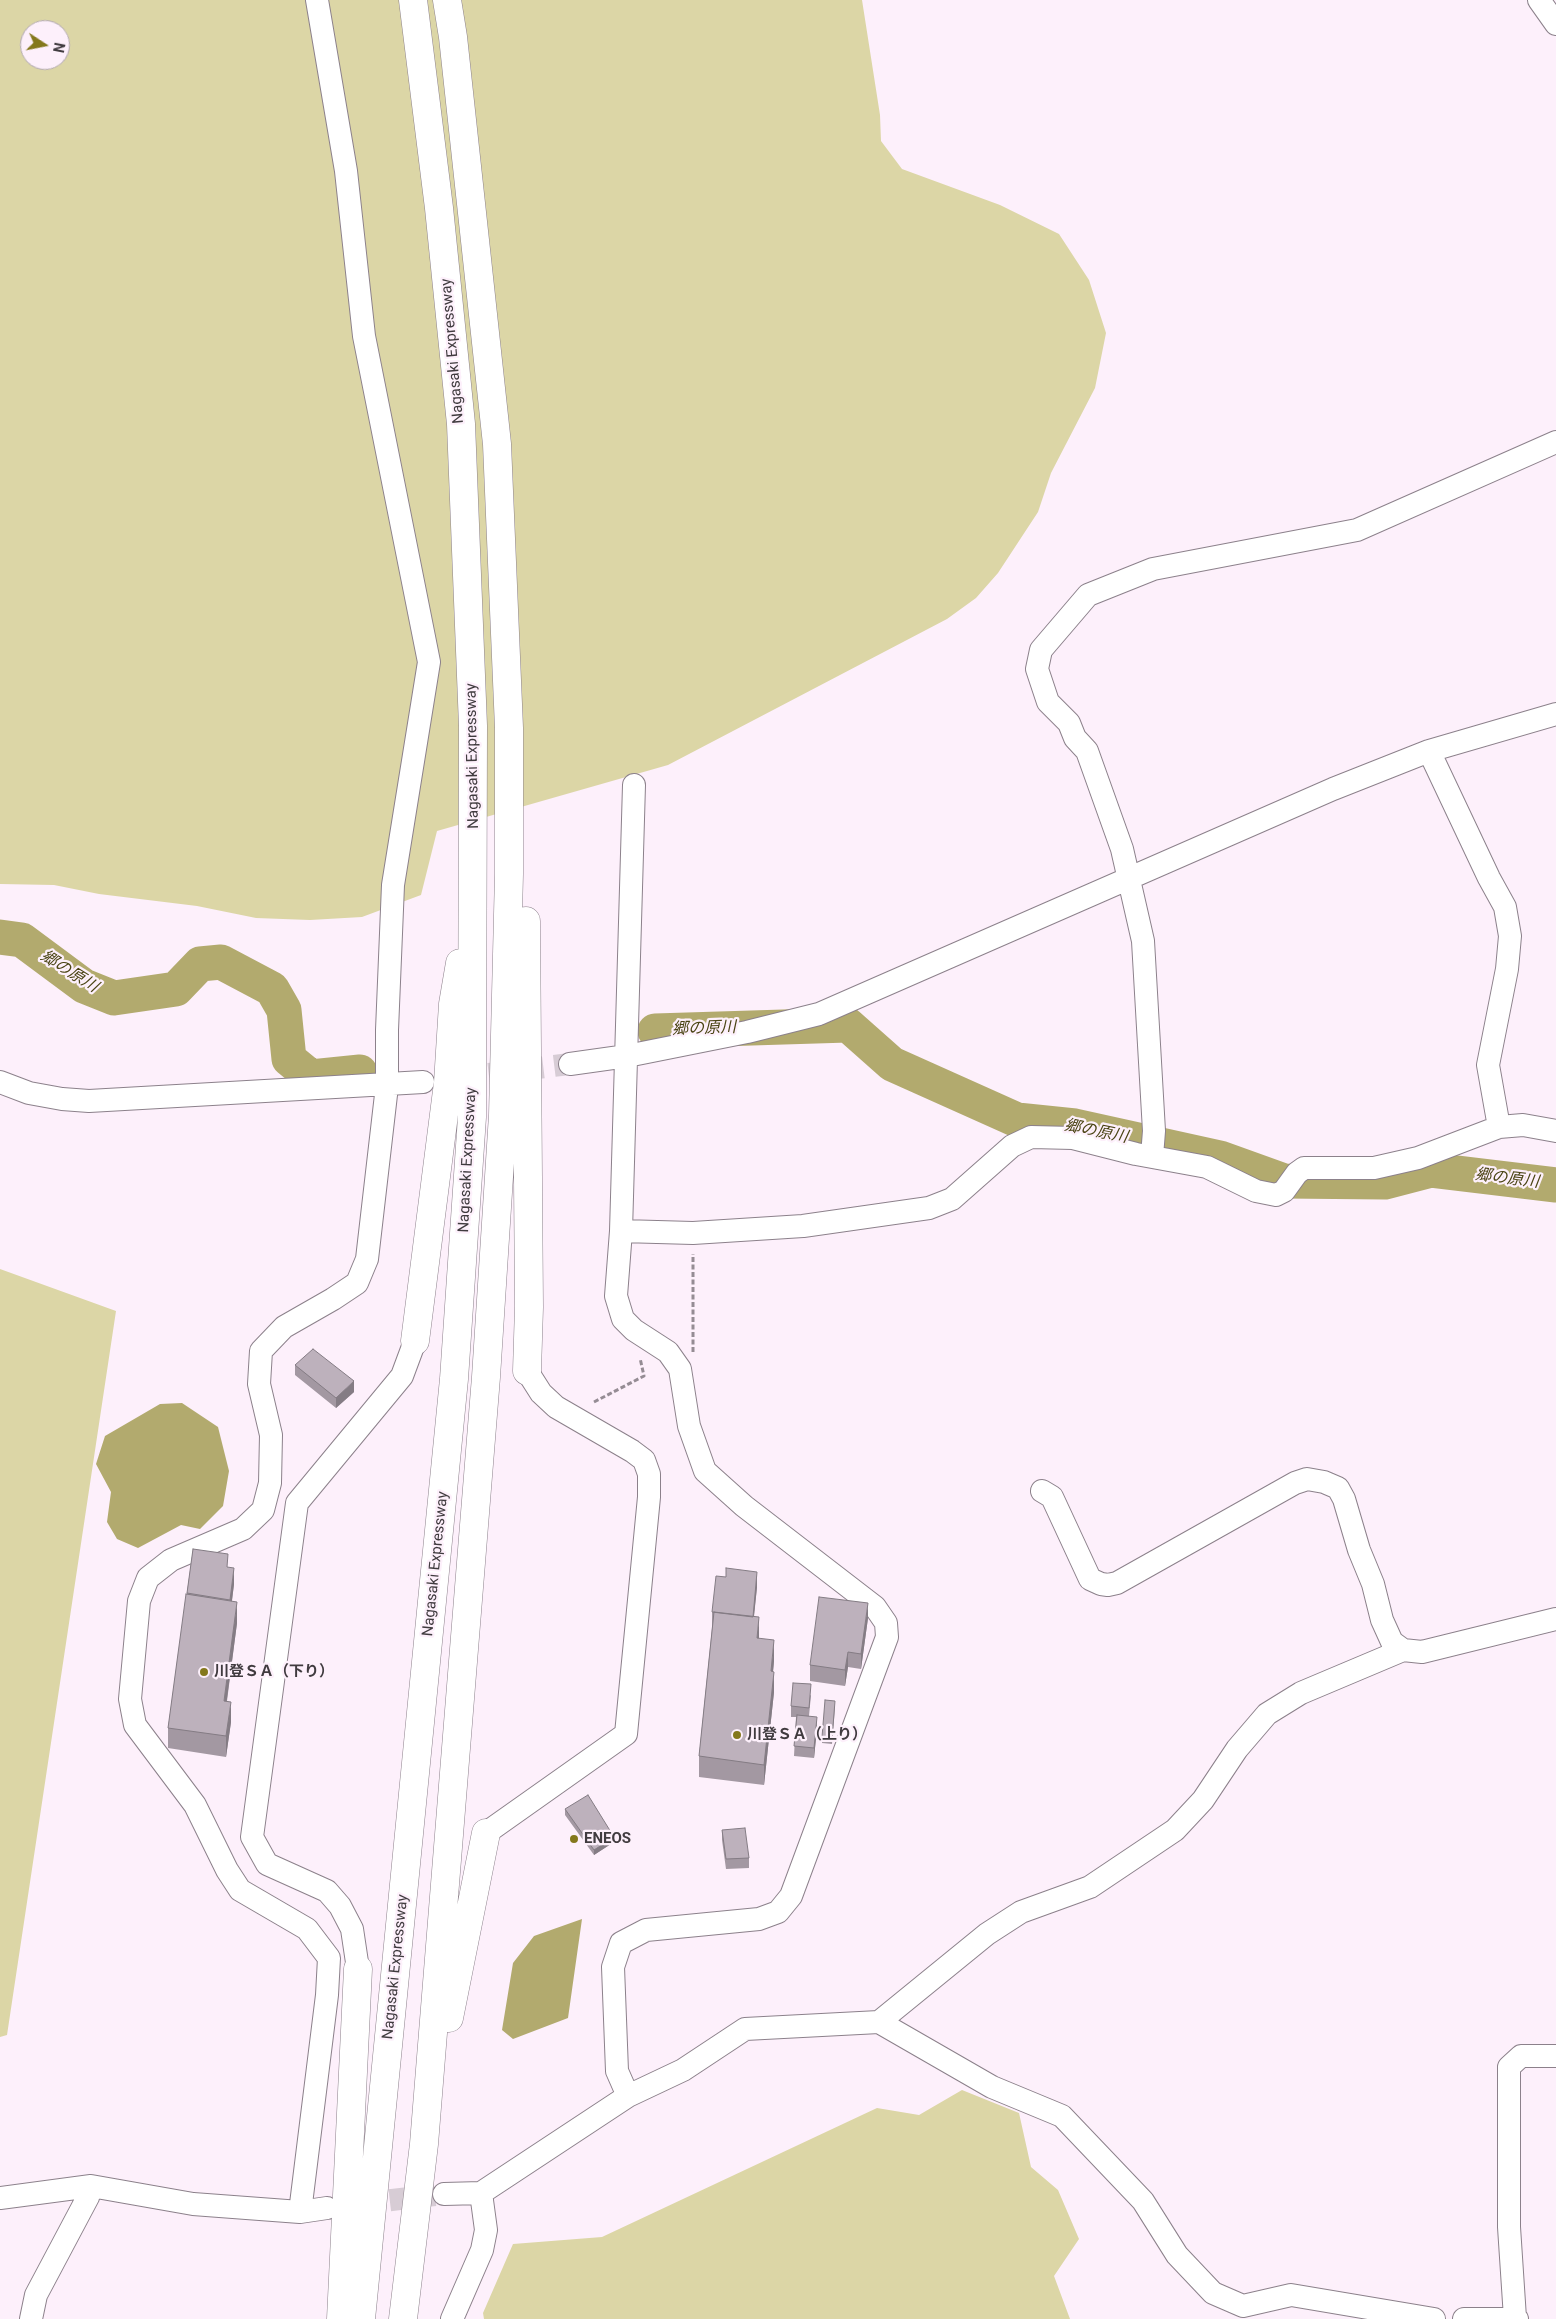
<!DOCTYPE html>
<meta charset="utf-8">
<style>
body{margin:0}
#map{position:relative;width:1556px;height:2319px;overflow:hidden;background:#fdf0fb;font-family:Roboto,sans-serif}
canvas{display:block}
.north{position:absolute;left:20px;top:20px;width:50px;height:50px;box-sizing:border-box;background:#fdf0fb;border:1px solid #b1a8b0;border-radius:50%;rotate:101deg;font-size:14px;font-weight:700;line-height:20px;text-align:center;color:#403b3f}
.north::after{content:'';display:block;margin:auto;width:18px;height:22px;background:#84781c;clip-path:polygon(50% 0,100% 100%,50% 72%,0 100%)}
</style>
<div id="map">
<canvas width="1556" height="2319"></canvas>
<div class="north">N</div>
</div>
<script>
const ctx = document.querySelector('canvas').getContext('2d');
ctx.lineJoin = 'round';
function paint(path, color) { ctx.fillStyle = color; ctx.fill(path, 'evenodd'); }
const poly = rows => new Path2D(rows.map(r => 'M' + r).join(''));
function stroke(path, color, width, dash) { ctx.strokeStyle = color; ctx.lineWidth = width; ctx.lineCap = dash ? 'butt' : 'round'; ctx.setLineDash(dash || []); ctx.stroke(path); }
function label(font, color, halo, rows, align = 'center') {
  ctx.font = font + ' Roboto,"Noto Sans JP",sans-serif'; ctx.lineWidth = 4.5; ctx.setLineDash([]); ctx.textBaseline = 'middle'; ctx.strokeStyle = halo; ctx.fillStyle = color; for (const [text, x, y, turn = 0] of rows) {
    ctx.save(); ctx.translate(x, y); ctx.rotate((+turn || 0) * Math.PI / 180); ctx.textAlign = isNaN(turn) ? turn : align; if (halo) ctx.strokeText(text, 0, 0); ctx.fillText(text, 0, 0); ctx.restore();
  }
}
paint(poly([
 [0,0,862,0,880,115,881,141,902,169,1000,205,1059,234,1089,280,1106,333,1095,388,1051,473,1038,512,998,573,976,598,947,619,668,765,437,831,421,895,362,917,310,920,256,918,197,906,99,894,54,885,0,884],
 [30,30,60,30,60,60,30,60],
 [0,1269,116,1311,7,2035,0,2037],
 [962,2090,1019,2113,1031,2167,1058,2190,1079,2239,1054,2276,1070,2319,484,2319,483,2313,513,2244,602,2237,877,2108,919,2115]
]), '#dcd6a6');
paint(poly([
 [182,1403,218,1427,229,1471,223,1506,200,1529,181,1525,138,1548,117,1539,107,1522,111,1492,96,1464,105,1436,160,1404],
 [582,1919,568,2018,513,2039,502,2030,513,1963,534,1936]
]), '#b2aa6e');
stroke(poly([
 [0,937,22,940,84,986,114,998,176,989,200,964,221,962,272,989,284,1010,289,1059,311,1077,360,1072],
 [655,1031,848,1025,892,1064,1017,1120,1075,1126,1220,1158,1284,1181,1385,1182,1431,1170,1556,1185]
]), '#b2aa6e', 35);
stroke(poly([
 [456,1078,570,1064],
 [357,2204,435,2195]
]), '#d7ccd5', 22, [22, 11]);
const minor = poly([
 [1539,0,1556,24],
 [1429,751,1489,878,1505,907,1510,936,1507,969,1488,1065,1499,1127],
 [570,1064,627,1056,747,1032,819,1014,1333,789,1429,751,1556,714],
 [0,1082,29,1093,62,1099,89,1101,423,1082],
 [1152,1156,1154,1131,1143,941,1122,849,1087,751,1075,738,1069,723,1048,702,1037,669,1041,650,1088,595,1153,569,1357,530,1556,442],
 [621,1231,693,1233,803,1226,929,1208,952,1199,1012,1146,1031,1137,1073,1138,1136,1154,1207,1167,1256,1191,1276,1195,1284,1191,1297,1173,1304,1168,1374,1168,1418,1158,1499,1127,1523,1125,1556,1131],
 [1042,1491,1052,1497,1090,1579,1101,1584,1108,1585,1117,1583,1295,1483,1307,1479,1324,1482,1338,1488,1344,1499,1359,1550,1373,1584,1382,1620,1392,1642,1403,1650,1422,1652,1556,1619],
 [486,1833,626,1734,649,1497,649,1474,644,1460,632,1451,556,1407,541,1393,527,1371],
 [358,1969,352,1929,340,1906,327,1891,267,1864,252,1837,297,1503,402,1376,415,1341],
 [879,2022,987,1934,1021,1912,1090,1887,1175,1830,1203,1800,1237,1749,1267,1714,1301,1693,1403,1650],
 [628,2096,617,2071,613,1967,621,1943,646,1930,759,1919,778,1912,791,1896,887,1637,886,1623,875,1607,744,1506,705,1471,689,1426,680,1369,668,1352,634,1330,623,1319,616,1296,621,1231,634,785],
 [444,2194,481,2193,628,2096,683,2070,745,2029,879,2022,992,2087,1062,2116,1143,2201,1177,2255,1213,2293,1243,2306,1291,2295,1434,2319],
 [0,2198,91,2186,193,2204,300,2212,327,2208],
 [300,2212,327,1995,329,1958,307,1929,240,1890,227,1870,195,1805,135,1725,130,1699,139,1601,148,1578,171,1560,243,1529,263,1510,270,1483,271,1435,259,1384,261,1351,284,1327,333,1299,357,1283,367,1259,387,1086,387,1030,393,885,429,662,364,336,346,171,317,0],
 [1515,2318,1509,2227,1509,2067,1521,2056,1556,2056],
 [31,2319,36,2295,88,2197,91,2186],
 [452,2319,482,2250,486,2230,481,2193],
 [1464,2319,1517,2319]
]);
const highway = poly([
 [526,921,529,1307,527,1371],
 [415,1341,448,1083,453,1004,460,963],
 [449,2018,486,1833],
 [341,2319,358,1969],
 [361,2319,454,1379,472,1117,473,726,461,424,439,208,413,0],
 [403,2319,424,2144,486,1377,503,1115,509,874,509,728,497,444,453,37,447,0]
]);
stroke(minor, '#8c818b', 24);
stroke(highway, '#8c818b', 29);
stroke(poly([
 [693,1352,693,1254],
 [594,1402,644,1376,640,1358]
]), '#958c94', 3, [5, 2.5]);
stroke(minor, '#fff', 22);
stroke(highway, '#fff', 28);
paint(poly([
 [295,1365,354,1392,336,1408,295,1375],
 [193,1549,228,1568,234,1584,232,1601,237,1623,227,1701,231,1722,226,1757,168,1748,168,1728],
 [726,1577,757,1587,754,1617,759,1638,774,1661,773,1672,774,1692,764,1785,699,1777,699,1756,712,1628,712,1612],
 [868,1618,861,1669,848,1667,845,1686,810,1681,810,1665],
 [811,1695,809,1716,817,1728,814,1758,794,1756,796,1717,791,1717,791,1706],
 [835,1707,832,1744,822,1743,822,1737],
 [565,1809,614,1842,594,1855,565,1815],
 [722,1830,749,1858,749,1868,726,1869,722,1840]
]), '#a398a2');
paint(poly([
 [354,1381,354,1392,336,1408,336,1398],
 [234,1568,234,1584,230,1615,230,1600],
 [757,1572,757,1587,752,1633,752,1617],
 [237,1602,237,1623,224,1721,224,1701],
 [868,1603,868,1618,861,1669,861,1654],
 [759,1617,759,1638,757,1659,757,1638],
 [774,1640,774,1661,771,1692,771,1671],
 [848,1652,848,1667,845,1686,845,1670],
 [774,1672,774,1692,764,1785,764,1765],
 [231,1702,231,1722,226,1757,226,1736],
 [817,1717,817,1728,814,1758,814,1748],
 [614,1837,614,1842,594,1855,594,1850]
]), '#847c84');
const building = poly([
 [313,1349,354,1381,336,1398,295,1365,313,1349],
 [193,1549,228,1554,227,1567,234,1568,230,1600,187,1593,193,1549],
 [726,1568,757,1572,753,1617,712,1612,716,1576,726,1577,726,1568],
 [186,1594,237,1602,224,1701,231,1702,226,1736,168,1728,186,1594],
 [819,1597,868,1603,861,1654,848,1652,845,1670,810,1665,819,1597],
 [714,1612,759,1617,757,1638,774,1640,771,1671,774,1672,764,1765,699,1756,714,1612],
 [793,1683,811,1684,809,1708,791,1706,793,1683],
 [825,1700,835,1701,832,1739,822,1737,825,1700],
 [797,1715,817,1717,814,1748,794,1746,797,1715],
 [588,1795,614,1837,594,1850,565,1809,588,1795],
 [745,1828,749,1858,726,1859,722,1830,745,1828]
]);
paint(building, '#bdb1bc');
stroke(building, '#847c84', 1);
for (const [x, y, r, color] of [
 [204,1672,5,"#84781c"],
 [737,1735,5,"#84781c"],
 [574,1839,5,"#84781c"]
]) { const dot = new Path2D(); dot.arc(x, y, r, 0, 2 * Math.PI); ctx.fillStyle = color; ctx.fill(dot); stroke(dot, '#fdf0fb', 2); }
label('15px', '#403b3f', '#fdf0fb', [
 ["Nagasaki Expressway",453,351,-95],
 ["Nagasaki Expressway",473,756,-91],
 ["Nagasaki Expressway",468,1160,-87],
 ["Nagasaki Expressway",436,1564,-84],
 ["Nagasaki Expressway",396,1967,-84]
]);
label('bold 15px', '#403b3f', '#fdf0fb', [
 ["川登ＳＡ（下り）",214,1672],
 ["川登ＳＡ（上り）",747,1735],
 ["ENEOS",584,1839]
], 'left');
label('italic 16px', '#4a4414', '#fdf0fb', [
 ["郷の原川",69,972,32],
 ["郷の原川",704,1029,-2],
 ["郷の原川",1096,1132,11],
 ["郷の原川",1507,1179,7]
]);
</script>
